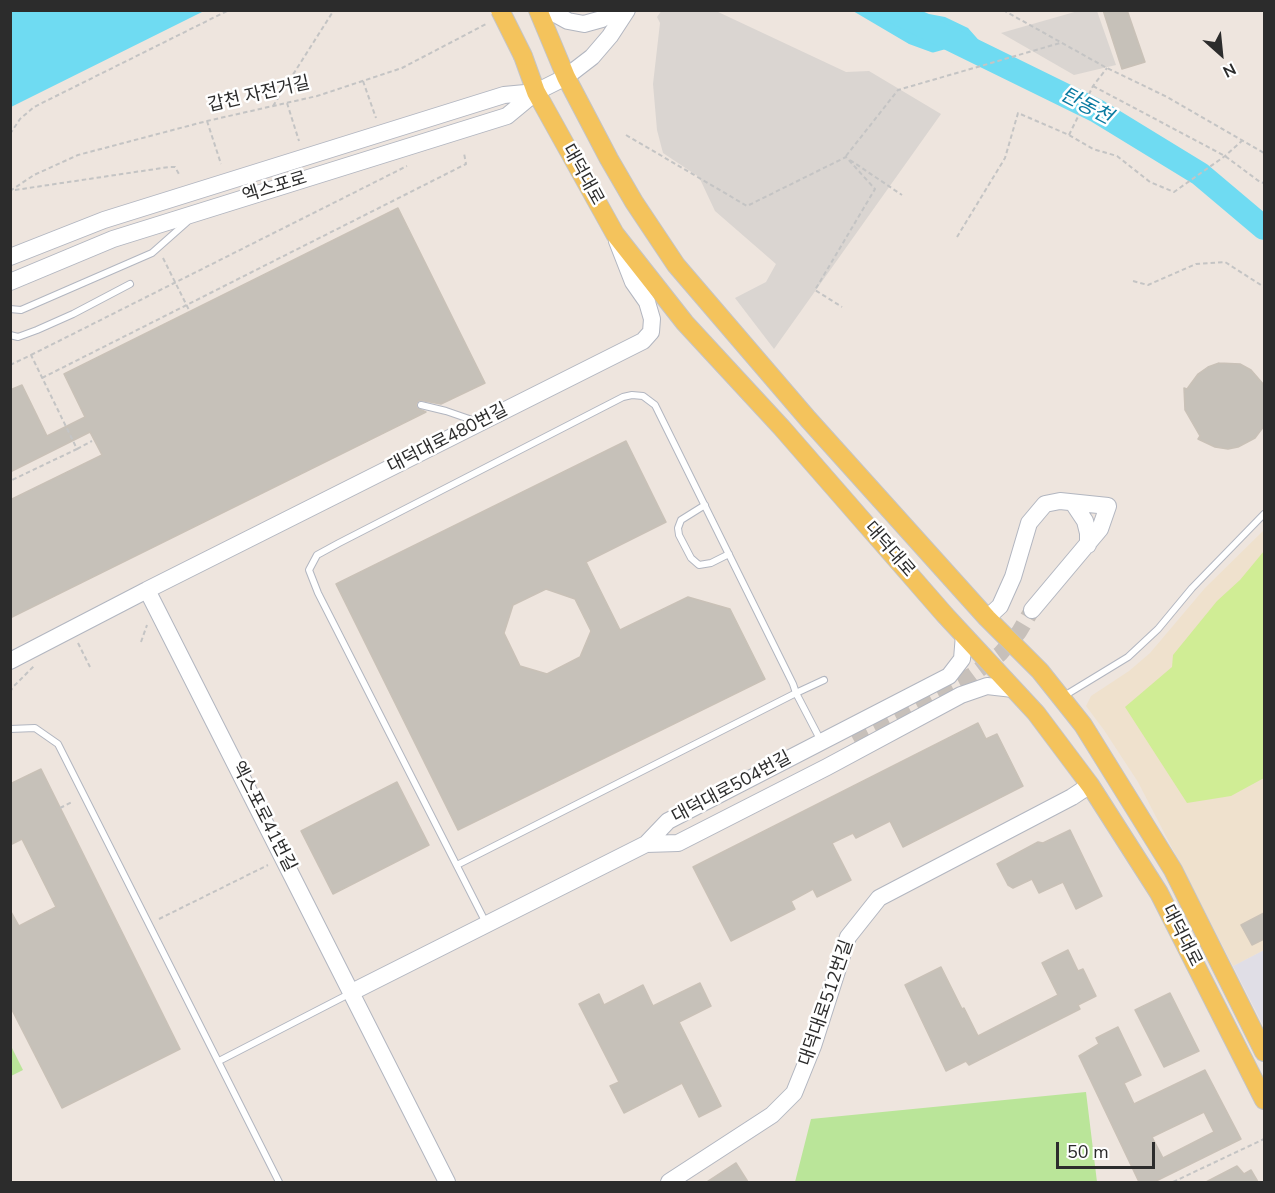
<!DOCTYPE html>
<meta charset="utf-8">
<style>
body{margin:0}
#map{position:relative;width:1275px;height:1193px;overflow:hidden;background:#eee5de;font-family:"Nunito Sans",sans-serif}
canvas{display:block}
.frame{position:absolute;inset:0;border:12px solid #2c2c2c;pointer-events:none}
.north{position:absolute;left:1191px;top:24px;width:60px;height:60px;-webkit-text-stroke:4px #fff;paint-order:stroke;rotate:153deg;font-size:16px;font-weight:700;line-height:24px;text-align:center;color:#2c2c2c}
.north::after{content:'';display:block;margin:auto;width:21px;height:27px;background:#2c2c2c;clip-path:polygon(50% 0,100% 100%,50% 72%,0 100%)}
.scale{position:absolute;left:1056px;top:1142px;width:99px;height:27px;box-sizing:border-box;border:3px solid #2c2c2c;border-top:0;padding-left:8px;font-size:18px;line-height:21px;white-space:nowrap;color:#2c2c2c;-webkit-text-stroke:4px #fff;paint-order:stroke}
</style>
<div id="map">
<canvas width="1275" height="1193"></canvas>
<div class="frame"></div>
<div class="north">N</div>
<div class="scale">50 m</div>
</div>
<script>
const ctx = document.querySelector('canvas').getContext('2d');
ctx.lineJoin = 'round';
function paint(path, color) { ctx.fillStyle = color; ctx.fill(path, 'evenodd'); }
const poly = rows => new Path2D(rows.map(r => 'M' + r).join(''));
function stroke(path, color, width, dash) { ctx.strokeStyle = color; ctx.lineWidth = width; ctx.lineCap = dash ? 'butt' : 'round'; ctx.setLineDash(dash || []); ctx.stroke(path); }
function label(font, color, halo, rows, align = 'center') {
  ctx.font = font + ' "Nunito Sans","Noto Sans KR",sans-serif'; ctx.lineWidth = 5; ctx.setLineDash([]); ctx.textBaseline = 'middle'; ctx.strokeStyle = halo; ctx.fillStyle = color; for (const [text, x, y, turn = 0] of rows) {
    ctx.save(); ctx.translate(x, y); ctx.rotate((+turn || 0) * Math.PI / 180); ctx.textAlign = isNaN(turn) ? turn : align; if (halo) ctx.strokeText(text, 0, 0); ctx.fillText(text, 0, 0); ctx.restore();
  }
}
paint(poly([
 [1264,950,1264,1027,1233,966]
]), '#e0dee6');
paint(poly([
 [1264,530,1264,950,1233,966,1138,782,1104,730,1086,706,1091,696,1129,671,1150,653,1205,588]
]), '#efe1cd');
paint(poly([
 [11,1046,23,1070,11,1076,10,1076],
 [1086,1092,1097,1182,795,1182,811,1119]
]), '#bae599');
paint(poly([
 [1264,551,1264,778,1231,796,1187,803,1125,707,1172,667,1173,655,1217,601,1240,580]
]), '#d0ed95');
paint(poly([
 [662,10,716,11,846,72,869,71,941,114,774,349,735,298,766,282,776,264,715,211,699,177,663,153,657,130,653,84,660,23,657,17],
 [1078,11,1097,11,1116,65,1074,75,1001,33]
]), '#dad5d1');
paint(poly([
 [11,10,204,10,204,11,11,107],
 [853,11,922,11,929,14,945,17,968,28,983,45,961,63,909,44]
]), '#6fdbf2');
paint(poly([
 [982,39,986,44,986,47,962,66,928,54]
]), '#eee5de');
stroke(poly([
 [891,10,1097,111,1200,174,1264,228]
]), '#6fdbf2', 24);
const building = poly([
 [1103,10,1127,10,1145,62,1122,69,1103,10],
 [398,208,485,383,441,404,419,400,416,404,417,408,426,412,10,618,10,500,102,455,90,432,10,472,10,390,22,385,47,436,85,417,64,374,398,208],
 [1219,363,1240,364,1251,370,1264,385,1264,426,1255,438,1238,447,1228,449,1215,447,1198,439,1200,436,1185,410,1184,388,1187,389,1198,374,1208,367,1219,363],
 [626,441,666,522,586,562,620,630,688,597,730,609,765,679,458,830,336,584,626,441],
 [546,589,575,599,591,631,580,657,547,674,520,666,504,633,513,605,546,589],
 [978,723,986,739,997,734,1023,786,903,847,890,821,856,838,853,833,832,843,851,880,817,897,813,889,791,901,795,909,731,941,693,867,978,723],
 [41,769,180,1049,62,1108,10,1006,10,910,19,926,56,907,22,839,10,845,10,784,41,769],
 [397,782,429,845,333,894,301,831,397,782],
 [1070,830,1102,896,1076,909,1063,882,1039,893,1032,879,1013,888,1008,885,997,864,1038,842,1043,843,1070,830],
 [1264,913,1264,939,1252,945,1241,925,1264,913],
 [1068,950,1078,971,1083,969,1096,996,1078,1005,1080,1009,969,1065,966,1061,946,1071,905,985,941,967,962,1009,964,1008,978,1036,1058,995,1042,963,1068,950],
 [700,983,711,1006,679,1022,721,1106,699,1117,682,1083,624,1113,610,1086,619,1082,579,1004,599,994,604,1005,643,985,653,1006,700,983],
 [1170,993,1199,1051,1164,1067,1135,1010,1170,993],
 [1118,1027,1141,1075,1124,1083,1134,1104,1205,1070,1241,1139,1154,1182,1139,1182,1079,1056,1099,1044,1096,1038,1118,1027],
 [1204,1112,1214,1132,1163,1158,1152,1137,1204,1112],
 [736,1163,748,1182,707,1182,736,1163],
 [1237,1166,1244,1174,1251,1170,1258,1182,1206,1182,1237,1166]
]);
paint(building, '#c6c1b9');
stroke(building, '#c9c1b7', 1.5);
stroke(poly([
 [852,737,972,675,1000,654,1019,632,1032,610]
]), '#c7c0ba', 16, [16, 8]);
const lane = poly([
 [10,309,21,310,152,253,187,222],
 [10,335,18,337,37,330,73,314,130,284],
 [421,405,446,411,475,421],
 [705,505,681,520,678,528,679,535,691,558,699,565,711,563,729,554],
 [1064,696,1128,657,1158,629,1192,588,1264,514],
 [10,729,35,728,58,744,279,1182],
 [821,741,796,693,824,680],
 [457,865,796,693,793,684,655,405,643,396,632,395,623,397,339,543,317,555,309,570,318,593,486,923],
 [219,1061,349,994]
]);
const secondary = poly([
 [548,10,568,21,584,24,602,19,615,10],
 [10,257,104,220,504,95,536,92],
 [10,282,113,239,507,116,536,92,566,77,592,57,610,36,627,10],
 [1073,503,1085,521,1088,533,1088,545],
 [147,590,643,341,651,332,652,319,647,302,633,282,617,241],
 [987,618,1000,606,1013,577,1029,523,1045,504,1060,501,1108,506,1100,529,1032,610],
 [10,661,147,590,447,1182],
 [646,844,678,843,827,767,961,695,987,686,1013,689],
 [352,992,646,844,668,821,949,676,962,659,964,635],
 [669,1182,772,1115,794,1093,813,1046,848,937,879,898,1072,797,1090,785]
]);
const primary = poly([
 [538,10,566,77,609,159,634,202,676,265,808,419,987,618,1040,671,1083,725,1173,870,1264,1052],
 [523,56,536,92,615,234,685,323,782,428,945,615,1036,713,1090,785,1159,893,1264,1100]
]);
stroke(lane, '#b2b6c0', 8);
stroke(secondary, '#b2b6c0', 18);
stroke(primary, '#c4c4c4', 20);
stroke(poly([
 [1003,10,1105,67,1167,97,1264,153],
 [363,81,376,118],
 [1093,86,1225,156,1260,182,1264,183],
 [287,103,299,141],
 [273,106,334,10],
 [207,121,221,164],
 [10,134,20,119,34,107,229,10],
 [626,135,747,206,846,157,875,189,815,290,842,307],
 [1069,135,1093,86,1107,68],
 [846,156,898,90,1060,43],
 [850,160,902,195],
 [15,190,169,167,175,167,180,176],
 [10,191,34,175,78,155,207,121,317,96,402,68,488,23],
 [957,237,1005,158,1018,113,1069,135,1093,149,1117,156,1150,182,1174,192,1225,156,1243,140],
 [163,258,190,312],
 [1133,281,1148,285,1196,264,1225,262,1264,287],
 [31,355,407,166],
 [10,365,31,355,77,449,10,481],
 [42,378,466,164,464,153],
 [77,449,92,441],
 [141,642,147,625],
 [78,643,90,667],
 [10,692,13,687,34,666],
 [60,808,72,802],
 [159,919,268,865],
 [1173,1182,1264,1139]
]), '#c4c4c4', 2, [4.5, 3]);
stroke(lane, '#fff', 6);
stroke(secondary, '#fff', 16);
stroke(primary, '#f4c35c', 18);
const primaryBridge = poly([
 [500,10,523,56]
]);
stroke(primaryBridge, '#c4c4c4', 20, []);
stroke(primaryBridge, '#f4c35c', 18);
label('18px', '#2c2c2c', '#fff', [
 ["갑천 자전거길",259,95,-13],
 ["대덕대로",582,175,61],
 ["엑스포로",275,188,-17],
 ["대덕대로480번길",448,439,-27],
 ["대덕대로",889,550,49],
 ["대덕대로504번길",732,788,-28],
 ["엑스포로41번길",263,817,63],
 ["대덕대로",1181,936,63],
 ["대덕대로512번길",827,1003,-71]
]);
label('italic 20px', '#0a7ba1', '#fff', [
 ["탄동천",1086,107,28]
]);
</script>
